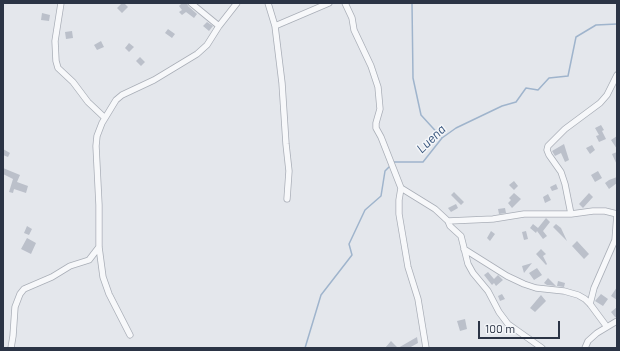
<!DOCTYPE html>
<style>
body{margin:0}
#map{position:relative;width:620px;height:351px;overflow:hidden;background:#e4e7ec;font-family:Barlow,sans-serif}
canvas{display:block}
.frame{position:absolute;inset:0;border:4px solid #2b3445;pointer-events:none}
.scale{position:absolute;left:478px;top:321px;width:82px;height:18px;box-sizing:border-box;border:2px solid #2b3445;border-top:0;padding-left:5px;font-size:12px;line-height:14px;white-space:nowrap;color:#2b3445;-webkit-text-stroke:3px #f4f6f9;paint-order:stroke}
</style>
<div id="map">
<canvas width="620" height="351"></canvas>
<div class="frame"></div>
<div class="scale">100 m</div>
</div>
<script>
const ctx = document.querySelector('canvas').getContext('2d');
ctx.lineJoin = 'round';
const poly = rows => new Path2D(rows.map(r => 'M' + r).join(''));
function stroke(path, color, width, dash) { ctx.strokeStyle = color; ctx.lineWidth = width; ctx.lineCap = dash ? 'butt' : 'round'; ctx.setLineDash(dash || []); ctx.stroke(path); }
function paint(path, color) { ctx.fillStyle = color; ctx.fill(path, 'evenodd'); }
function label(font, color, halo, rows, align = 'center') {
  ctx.font = font + ' Barlow,sans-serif'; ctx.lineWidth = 3; ctx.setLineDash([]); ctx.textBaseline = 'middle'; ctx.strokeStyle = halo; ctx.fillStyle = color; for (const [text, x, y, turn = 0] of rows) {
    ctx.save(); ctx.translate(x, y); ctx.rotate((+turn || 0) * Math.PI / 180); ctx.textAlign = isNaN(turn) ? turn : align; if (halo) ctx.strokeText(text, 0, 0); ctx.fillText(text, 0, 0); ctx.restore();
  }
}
stroke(poly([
 [412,3,413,78,421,115,442,138],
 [393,162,423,162,442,138,456,128,502,106,516,102,526,88,538,90,549,78,568,76,576,37,596,25,617,24],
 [305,348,321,295,352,255,349,244,365,210,381,196,385,171,390,166]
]), '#9fb4cc', 1.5);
paint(poly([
 [122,3,124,3,128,7,122,13,117,8],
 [182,3,187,3,188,6,197,14,194,18,186,12,182,15,179,12,182,10,179,6],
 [42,13,50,15,49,21,41,20],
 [207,22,213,26,209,31,203,26],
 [168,29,175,34,172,38,165,33],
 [72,31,73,38,66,39,65,32],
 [101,41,104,47,97,50,94,45],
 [129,43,134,47,129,52,125,48],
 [140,57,145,62,141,66,136,61],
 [601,125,604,130,602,131,606,139,599,142,596,136,599,135,595,128],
 [617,136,617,149,611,140],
 [564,144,569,160,565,162,561,153,555,156,552,151],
 [592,145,595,150,590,154,586,148],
 [3,149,10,153,8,157,3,155],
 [617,152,617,165,612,154],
 [3,168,20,175,17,182,28,186,26,193,14,189,13,193,9,192,13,179,3,174],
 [598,171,602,178,595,182,591,175],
 [617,177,617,183,609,189,605,183,609,180],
 [514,181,518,186,514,190,509,185],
 [556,184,558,189,552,191,550,187],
 [454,192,464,202,461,205,451,195],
 [514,193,521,199,512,208,508,203,511,200,509,198],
 [589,193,593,197,583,208,579,204],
 [548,194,551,200,545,203,543,197],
 [456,204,458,208,451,212,448,208],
 [505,208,506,213,499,214,498,209],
 [546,218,550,222,543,231,547,236,543,239,537,231,536,233,530,228,533,224,538,228],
 [556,224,561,228,567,241,553,227],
 [27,226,32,229,29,235,24,233],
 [491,231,495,234,490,241,487,238],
 [526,231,528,239,524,240,522,232],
 [27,238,36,243,31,254,21,249],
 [577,241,589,254,584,259,572,246],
 [541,249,546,254,543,256,547,264,546,265,536,254],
 [532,263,524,273,522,266],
 [537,268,542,275,534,280,529,273],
 [488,272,494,279,498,275,503,280,496,286,494,283,492,285,484,275],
 [548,278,556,286,547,285,544,283],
 [558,281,565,283,564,287,557,286],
 [617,287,617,300,611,296],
 [502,294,505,299,500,301,498,296],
 [601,294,608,299,603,306,595,301],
 [541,295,546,301,535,312,530,308],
 [617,307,617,317,615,317,611,312],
 [465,319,467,329,460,331,457,321],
 [417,337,418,343,409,348,385,348,391,341,398,348]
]), '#bbc0ca');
const minor = poly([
 [61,3,55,41,56,61,58,68,73,82,88,102,105,118],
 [191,3,219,26],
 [268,3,275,26,282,83,286,144,289,171,287,199],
 [345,3,352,18,354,30,371,66,378,87,380,109,376,123,376,128,381,137,401,188,399,200,399,214,408,267,418,299,426,348],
 [275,26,329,3],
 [401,188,435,209,448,221,450,226,461,236,468,264,473,273,488,291,499,312,508,324,542,348],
 [571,214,565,184,561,172,549,155,547,150,548,146,565,129,600,103,607,95,617,75],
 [448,221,493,219,524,214,571,214,593,211,605,211,617,214],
 [464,249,507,276,524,284,536,288,564,291,578,295,585,299,590,304,607,327,617,321],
 [590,304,594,288,615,240,617,214],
 [130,335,109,294,103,277,99,247,99,205,96,146,97,136,102,123,116,100,122,95,154,80,197,54,207,45,219,26,237,3],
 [11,348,13,336,15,307,20,294,24,289,52,277,70,266,89,260,99,247],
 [585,348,588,341,597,333,607,327]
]);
stroke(minor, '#a9aeb7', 7);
stroke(minor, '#f7f8fa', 5.5);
label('italic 13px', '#34527a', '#f4f6f9', [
 ["Luena",431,139,-44]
]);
</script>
